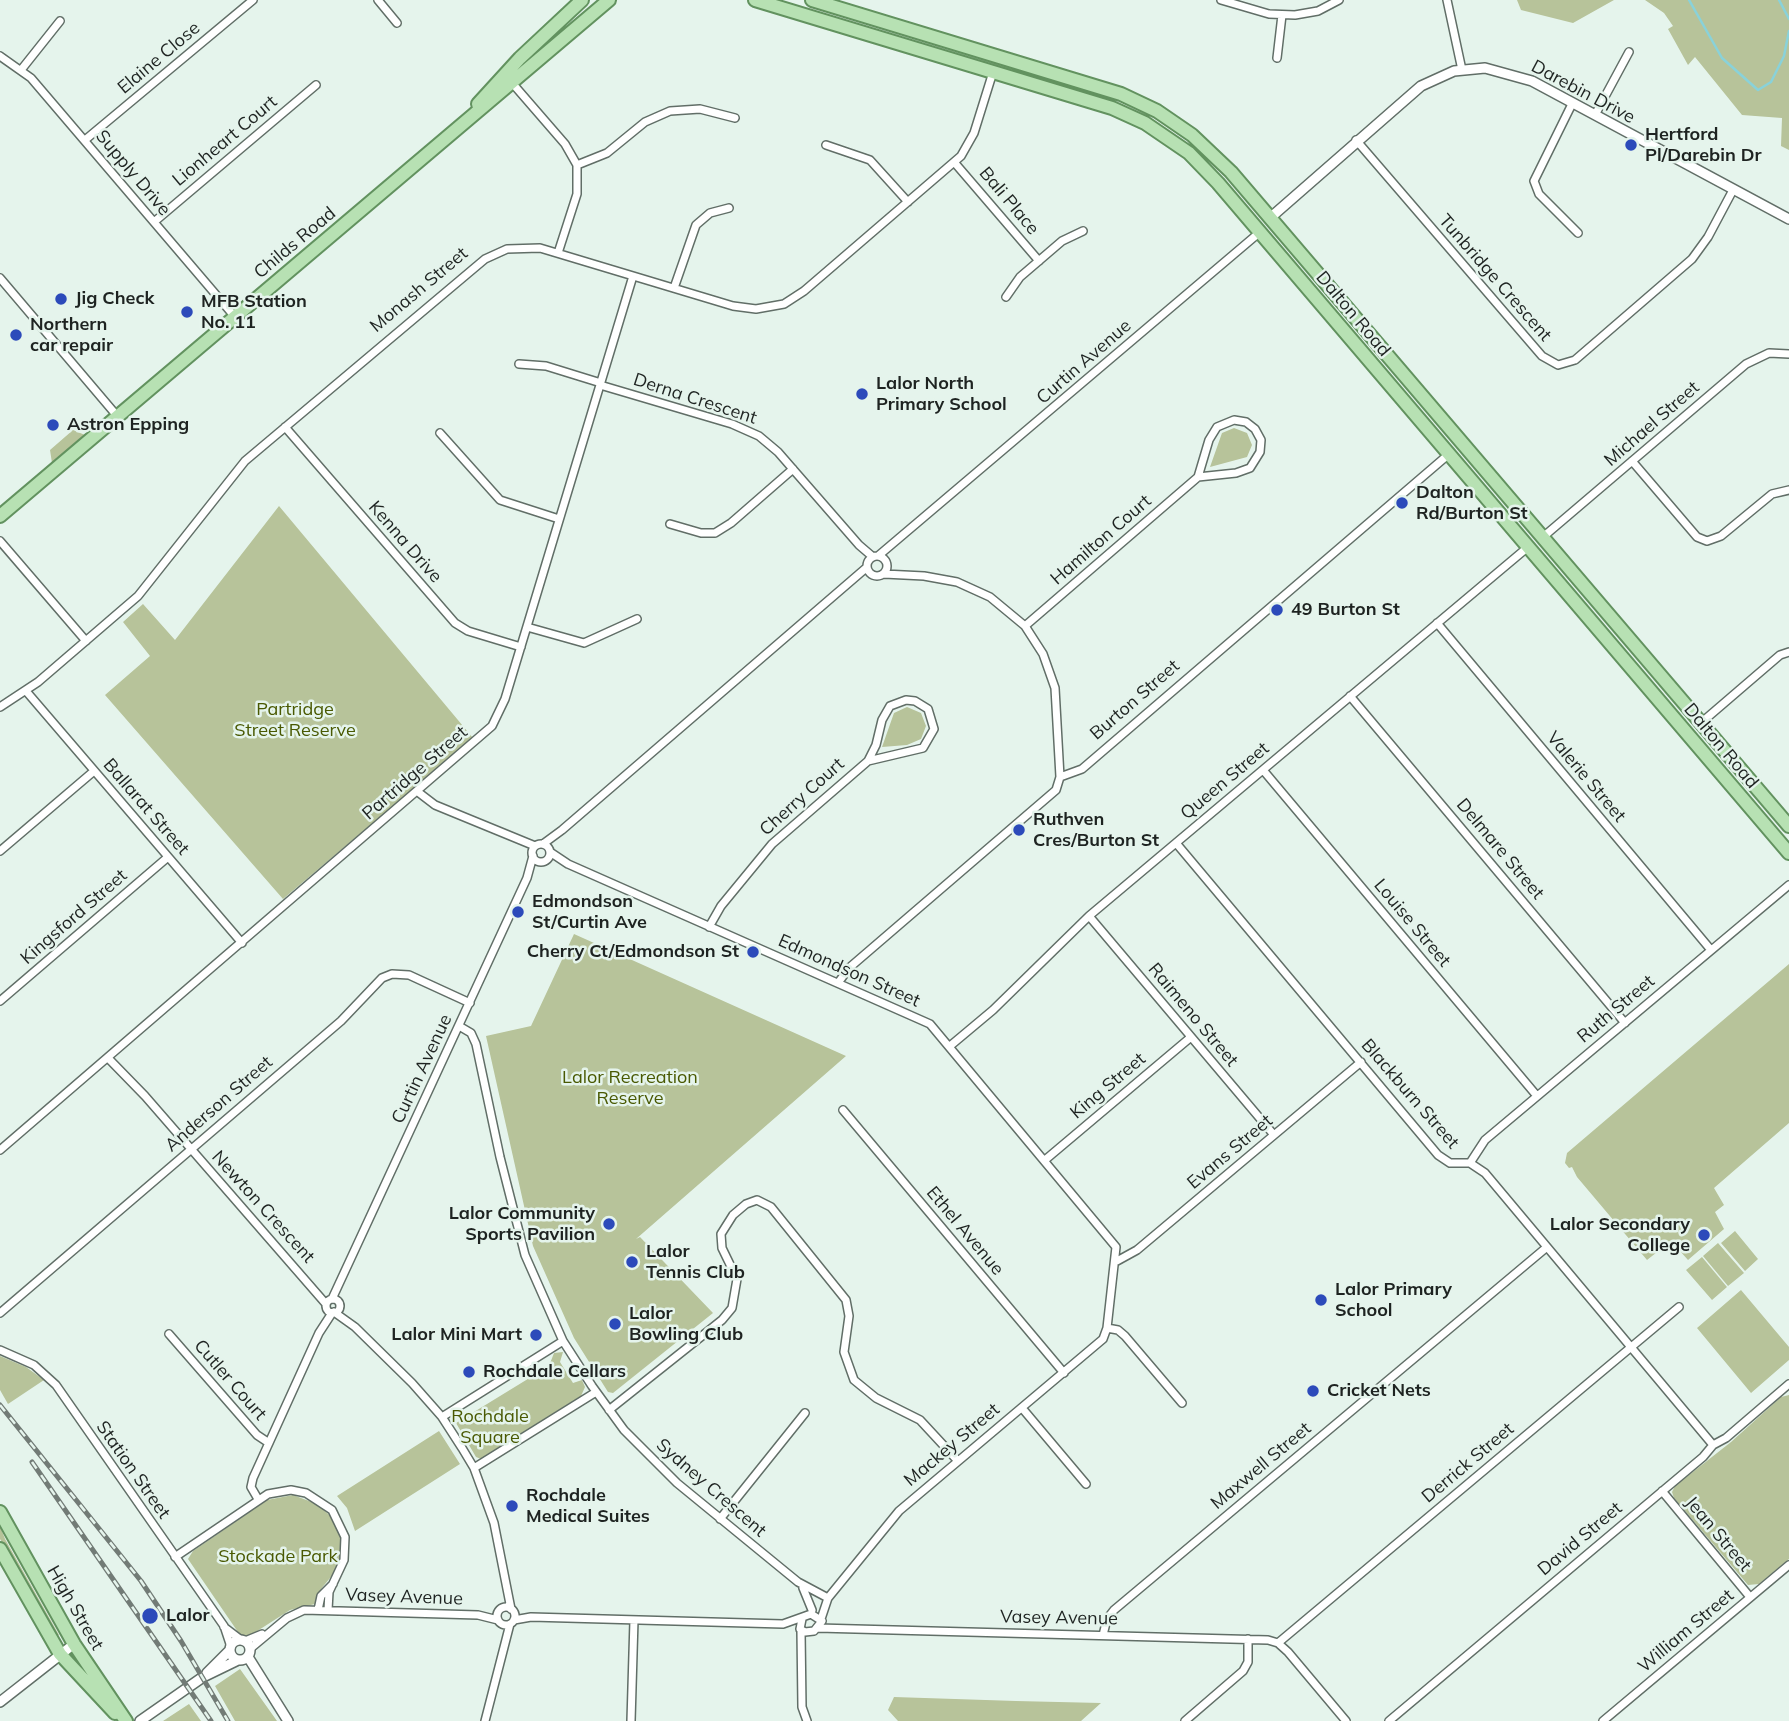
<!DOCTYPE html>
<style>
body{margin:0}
canvas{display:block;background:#e5f4ec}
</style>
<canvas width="1789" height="1721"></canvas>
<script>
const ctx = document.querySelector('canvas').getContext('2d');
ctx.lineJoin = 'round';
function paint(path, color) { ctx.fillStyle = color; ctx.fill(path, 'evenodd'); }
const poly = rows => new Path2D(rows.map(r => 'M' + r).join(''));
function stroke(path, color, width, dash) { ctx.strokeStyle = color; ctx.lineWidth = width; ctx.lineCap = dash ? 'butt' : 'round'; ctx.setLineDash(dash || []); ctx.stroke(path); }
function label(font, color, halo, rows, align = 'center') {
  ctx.font = font + ' Mulish,sans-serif'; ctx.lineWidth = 5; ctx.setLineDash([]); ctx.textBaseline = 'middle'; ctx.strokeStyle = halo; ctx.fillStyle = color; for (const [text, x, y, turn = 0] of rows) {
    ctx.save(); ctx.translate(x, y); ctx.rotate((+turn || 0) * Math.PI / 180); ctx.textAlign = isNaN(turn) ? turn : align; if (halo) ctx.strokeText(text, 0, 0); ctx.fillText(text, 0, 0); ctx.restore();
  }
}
paint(poly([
 [1517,0,1614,0,1573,23,1521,10],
 [1645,0,1789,0,1789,150,1781,146,1782,118,1742,115,1695,57,1688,65,1668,29,1673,26,1664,13],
 [1234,428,1247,433,1252,445,1247,457,1210,467,1222,433],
 [73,430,85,435,52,463,50,450],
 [279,506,473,738,283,899,105,695,150,656,123,622,143,604,175,640],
 [907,707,921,713,926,726,921,739,907,745,882,747,894,713],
 [574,934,846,1056,636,1239,640,1237,713,1313,613,1393,608,1392,574,1338,533,1246,486,1036,531,1026],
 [1789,964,1789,1123,1714,1188,1724,1205,1715,1212,1724,1229,1688,1260,1671,1241,1647,1260,1577,1177,1572,1167,1569,1168,1565,1163,1567,1153],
 [1735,1231,1758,1259,1745,1271,1721,1243],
 [1718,1243,1744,1273,1728,1286,1703,1256],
 [1702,1257,1727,1287,1712,1300,1686,1270],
 [1741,1290,1789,1347,1789,1360,1751,1393,1697,1328],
 [563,1352,560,1362,573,1383,582,1380,585,1387,581,1396,481,1459,476,1457,456,1423,549,1366,554,1353],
 [0,1356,26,1367,44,1380,8,1404,0,1390],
 [1789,1395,1789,1559,1759,1584,1748,1585,1674,1498,1672,1492,1675,1486,1731,1442,1781,1397],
 [439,1431,460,1464,355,1531,347,1508,337,1496],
 [293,1495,317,1504,335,1520,341,1533,343,1550,339,1567,321,1589,315,1604,290,1610,251,1635,240,1635,188,1559,193,1551,267,1500],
 [0,1526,5,1539,59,1635,56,1637,48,1624,0,1539],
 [240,1669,277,1721,235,1721,215,1686],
 [894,1697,1016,1701,1101,1703,1081,1721,898,1721,888,1710],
 [189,1704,201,1721,163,1721]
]), '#b7c39a');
stroke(poly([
 [1689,0,1722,58,1758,90,1771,82,1784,56,1789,31],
 [1779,0,1789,19]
]), '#89d2da', 2.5);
const minor = poly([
 [378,0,397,23],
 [1221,0,1269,14,1295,15,1318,11,1339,0],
 [1447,0,1462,70],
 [0,56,31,78,235,317],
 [1277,58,1282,15],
 [21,70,60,21],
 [513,84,565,144,577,165,577,194,558,253],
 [1572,104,1534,181,1539,194,1578,233],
 [1595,115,1629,52],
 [85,140,253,0],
 [1356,140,1542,356,1558,365,1575,360,1692,259,1708,237,1733,190],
 [826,145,870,160,908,202],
 [954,162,1039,261],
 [577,165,607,153,645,122,670,111,700,109,735,118],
 [154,222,316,85],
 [0,278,118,417],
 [674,288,696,225,710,213,729,208],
 [1006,297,1020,277,1062,241,1083,231],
 [519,364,546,366,601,383],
 [600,385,732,424,759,436,778,452,859,545,873,557],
 [285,427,455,623,468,631,521,647],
 [440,433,500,500,559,519],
 [1632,461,1697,537,1707,541,1721,536,1772,494,1789,490],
 [670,524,701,533,715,533,731,523,793,469],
 [1543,537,1746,364,1769,353,1789,354],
 [0,541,86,641],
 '867 566a10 10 0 1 1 20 0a10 10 0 1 1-20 0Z',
 [878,556,1260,232],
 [884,574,924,576,957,582,990,597,1025,626,1043,654,1055,688,1060,777],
 [1437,623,1711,950],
 [1025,626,1198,477,1209,440,1217,427,1234,420,1246,422,1255,429,1261,440,1260,452,1250,468,1236,473,1198,477],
 [527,627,584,643,637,619],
 [26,691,242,943],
 [1350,696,1625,1023],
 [0,707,38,682,138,596,245,461,485,259,507,249,540,248,733,306,756,309,784,304,804,291,961,156,974,133,993,72],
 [1702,722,1780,655,1789,652],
 [1263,770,1537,1096],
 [418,792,435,805,535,846],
 [1176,843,1438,1155,1450,1163,1470,1163,1485,1173,1713,1445],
 [543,844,562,830,866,568],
 '532 853a9 9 0 1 1 18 0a9 9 0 1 1-18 0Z',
 [0,851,94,771],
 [550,852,568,864,930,1024,1116,1247,1107,1328,1103,1339,899,1511,828,1598,821,1619],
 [1089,916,1274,1135],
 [709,927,721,906,772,844,868,761,876,745,882,720,890,706,906,700,915,701,928,709,934,729,923,748,868,761],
 [838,983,849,968,1056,790,1060,777,1082,769,1449,454],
 [0,1001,168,857],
 [459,1026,471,1033,476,1044,500,1157,525,1255,563,1341,592,1386,624,1430,677,1483,798,1582,828,1598],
 [950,1046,993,1010,1089,916,1528,547],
 [108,1058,145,1096,326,1304],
 [843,1110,1064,1373],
 [0,1150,492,726,505,699,633,276],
 [1045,1160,1191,1037],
 [1470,1163,1485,1140,1789,885],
 [1117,1261,1137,1250,1361,1062],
 [332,1299,527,878,533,856],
 '326 1306a7 7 0 1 1 14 0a7 7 0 1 1-14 0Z',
 [334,1312,355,1327,412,1383,442,1417,462,1448,474,1468,494,1523,511,1609],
 [0,1313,341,1021,382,978,392,974,409,975,470,1003],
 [1107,1328,1118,1330,1125,1336,1182,1403],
 [169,1334,257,1435,269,1443],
 [0,1350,34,1365,56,1385,224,1626,231,1647],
 [1022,1408,1086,1484],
 [609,1410,722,1320,732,1308,737,1279,722,1248,721,1234,733,1215,746,1204,757,1200,771,1207,846,1300,849,1316,844,1352,854,1380,876,1398,920,1420,958,1461],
 [442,1417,563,1341],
 [474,1468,596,1392],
 [1662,1491,1750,1597],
 [258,1499,251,1487,253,1478,319,1333,332,1313],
 [720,1519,805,1413],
 [175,1557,268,1494,291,1490,306,1493,332,1510,345,1537,344,1560,329,1592,328,1610],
 [803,1588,812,1610],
 '497 1616a9 9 0 1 1 18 0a9 9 0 1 1-18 0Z',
 [318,1610,321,1596,333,1584],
 [514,1620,531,1617,783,1624,811,1614,822,1621,814,1631,805,1632,800,1629,802,1619],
 [224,1627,241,1640],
 [818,1628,1268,1640,1278,1643,1288,1652,1346,1721],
 [801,1631,802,1707,807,1721],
 [1103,1635,1107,1619,1114,1610,1547,1247],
 [245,1641,262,1634],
 [1278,1643,1679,1307],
 [251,1648,287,1618,304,1610,478,1615,498,1620],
 [485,1721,510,1624],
 [631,1721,634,1620],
 [1185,1721,1243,1671,1248,1662,1248,1639],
 [1389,1721,1703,1457,1713,1445,1726,1438,1789,1384],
 [1603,1721,1789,1565]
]);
const tertiary = poly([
 [1270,218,1421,86,1454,71,1485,68,1532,81,1789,219],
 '230 1650a10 10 0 1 1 20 0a10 10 0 1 1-20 0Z',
 [248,1657,288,1721],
 [207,1673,230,1650],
 [0,1702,74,1644],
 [140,1721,203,1677,238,1660]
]);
const primary = poly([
 [755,0,1112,108,1145,123,1189,153,1218,183,1789,853],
 [812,0,1121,94,1157,111,1192,135,1231,172,1789,826],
 [478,104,520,58,582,0],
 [0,516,609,0],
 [0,1512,74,1644,126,1721],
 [0,1549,60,1654,115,1713]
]);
stroke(minor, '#616e67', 10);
stroke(tertiary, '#616e67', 12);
stroke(primary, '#62925f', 16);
stroke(minor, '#fff', 7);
stroke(tertiary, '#fff', 9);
stroke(primary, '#b7e1b3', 12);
const rail = poly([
 [0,1405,141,1581,181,1641,228,1721],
 [32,1462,211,1721]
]);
stroke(rail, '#727b76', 5);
stroke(rail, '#e5f4ec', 2.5, [8]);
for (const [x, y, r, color] of [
 [1631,145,7,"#2c4aba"],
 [61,299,7,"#2c4aba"],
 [187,312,7,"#2c4aba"],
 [16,335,7,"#2c4aba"],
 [862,394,7,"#2c4aba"],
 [53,425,7,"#2c4aba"],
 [1402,503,7,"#2c4aba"],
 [1277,610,7,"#2c4aba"],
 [1019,830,7,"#2c4aba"],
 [518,912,7,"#2c4aba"],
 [753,952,7,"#2c4aba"],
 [609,1224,7,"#2c4aba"],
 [1704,1235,7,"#2c4aba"],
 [632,1262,7,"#2c4aba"],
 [1321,1300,7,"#2c4aba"],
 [615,1324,7,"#2c4aba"],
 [536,1335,7,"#2c4aba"],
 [469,1372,7,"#2c4aba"],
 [1313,1391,7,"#2c4aba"],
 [512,1506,7,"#2c4aba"],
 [150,1616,9,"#2c4aba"]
]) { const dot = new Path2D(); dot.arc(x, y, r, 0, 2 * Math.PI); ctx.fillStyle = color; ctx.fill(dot); stroke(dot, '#e5f4ec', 2.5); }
label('18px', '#1e2321', '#e5f4ec', [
 ["Elaine Close",159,58,-40],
 ["Darebin Drive",1583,92,28],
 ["Lionheart Court",225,141,-40],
 ["Supply Drive",133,173,50],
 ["Bali Place",1009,201,50],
 ["Childs Road",295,243,-40],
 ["Tunbridge Crescent",1495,278,49],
 ["Monash Street",419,290,-40],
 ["Dalton Road",1353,314,50],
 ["Curtin Avenue",1084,362,-41],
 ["Derna Crescent",695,399,18],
 ["Michael Street",1652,424,-41],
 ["Hamilton Court",1101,540,-41],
 ["Kenna Drive",405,542,49],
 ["Burton Street",1135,700,-41],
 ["Dalton Road",1721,746,50],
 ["Partridge Street",415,773,-41],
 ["Valerie Street",1586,777,50],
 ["Queen Street",1225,781,-40],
 ["Cherry Court",802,797,-42],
 ["Ballarat Street",146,807,49],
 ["Delmare Street",1500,849,50],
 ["Kingsford Street",74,917,-41],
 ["Louise Street",1412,923,50],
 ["Edmondson Street",849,971,24],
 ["Ruth Street",1616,1009,-40],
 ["Raimeno Street",1193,1015,50],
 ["Curtin Avenue",422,1069,-65],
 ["King Street",1108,1086,-40],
 ["Blackburn Street",1410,1094,49],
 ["Anderson Street",219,1104,-41],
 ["Evans Street",1230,1152,-40],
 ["Newton Crescent",263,1207,48],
 ["Ethel Avenue",965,1231,50],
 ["Cutler Court",230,1380,49],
 ["Mackey Street",952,1445,-40],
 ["Derrick Street",1468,1463,-40],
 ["Maxwell Street",1261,1466,-40],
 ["Station Street",133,1470,55],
 ["Sydney Crescent",711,1488,41],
 ["Jean Street",1718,1534,50],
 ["David Street",1580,1539,-40],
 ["Vasey Avenue",404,1597,2],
 ["High Street",75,1608,60],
 ["Vasey Avenue",1059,1618,1],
 ["William Street",1686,1631,-40]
]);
label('bold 18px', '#1e2321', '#e5f4ec', [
 ["Hertford",1645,135],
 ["Pl/Darebin Dr",1645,156],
 ["Jig Check",75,299],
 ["MFB Station",201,302],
 ["No. 11",201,323],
 ["Northern",30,325],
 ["car repair",30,346],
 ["Lalor North",876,384],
 ["Primary School",876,405],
 ["Astron Epping",67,425],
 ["Dalton",1416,493],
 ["Rd/Burton St",1416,514],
 ["49 Burton St",1291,610],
 ["Ruthven",1033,820],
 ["Cres/Burton St",1033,841],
 ["Edmondson",532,902],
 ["St/Curtin Ave",532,923],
 ["Cherry Ct/Edmondson St",739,952,"right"],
 ["Lalor Community",595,1214,"right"],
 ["Sports Pavilion",595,1235,"right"],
 ["Lalor Secondary",1690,1225,"right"],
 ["College",1690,1246,"right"],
 ["Lalor",646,1252],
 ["Tennis Club",646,1273],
 ["Lalor Primary",1335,1290],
 ["School",1335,1311],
 ["Lalor",629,1314],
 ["Bowling Club",629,1335],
 ["Lalor Mini Mart",522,1335,"right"],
 ["Rochdale Cellars",483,1372],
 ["Cricket Nets",1327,1391],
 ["Rochdale",526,1496],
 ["Medical Suites",526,1517],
 ["Lalor",166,1616]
], 'left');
label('18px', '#495902', '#e5f4ec', [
 ["Partridge",295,710],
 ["Street Reserve",295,731],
 ["Lalor Recreation",630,1078],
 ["Reserve",630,1099],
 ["Rochdale",490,1417],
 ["Square",490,1438],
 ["Stockade Park",278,1557]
]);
</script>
